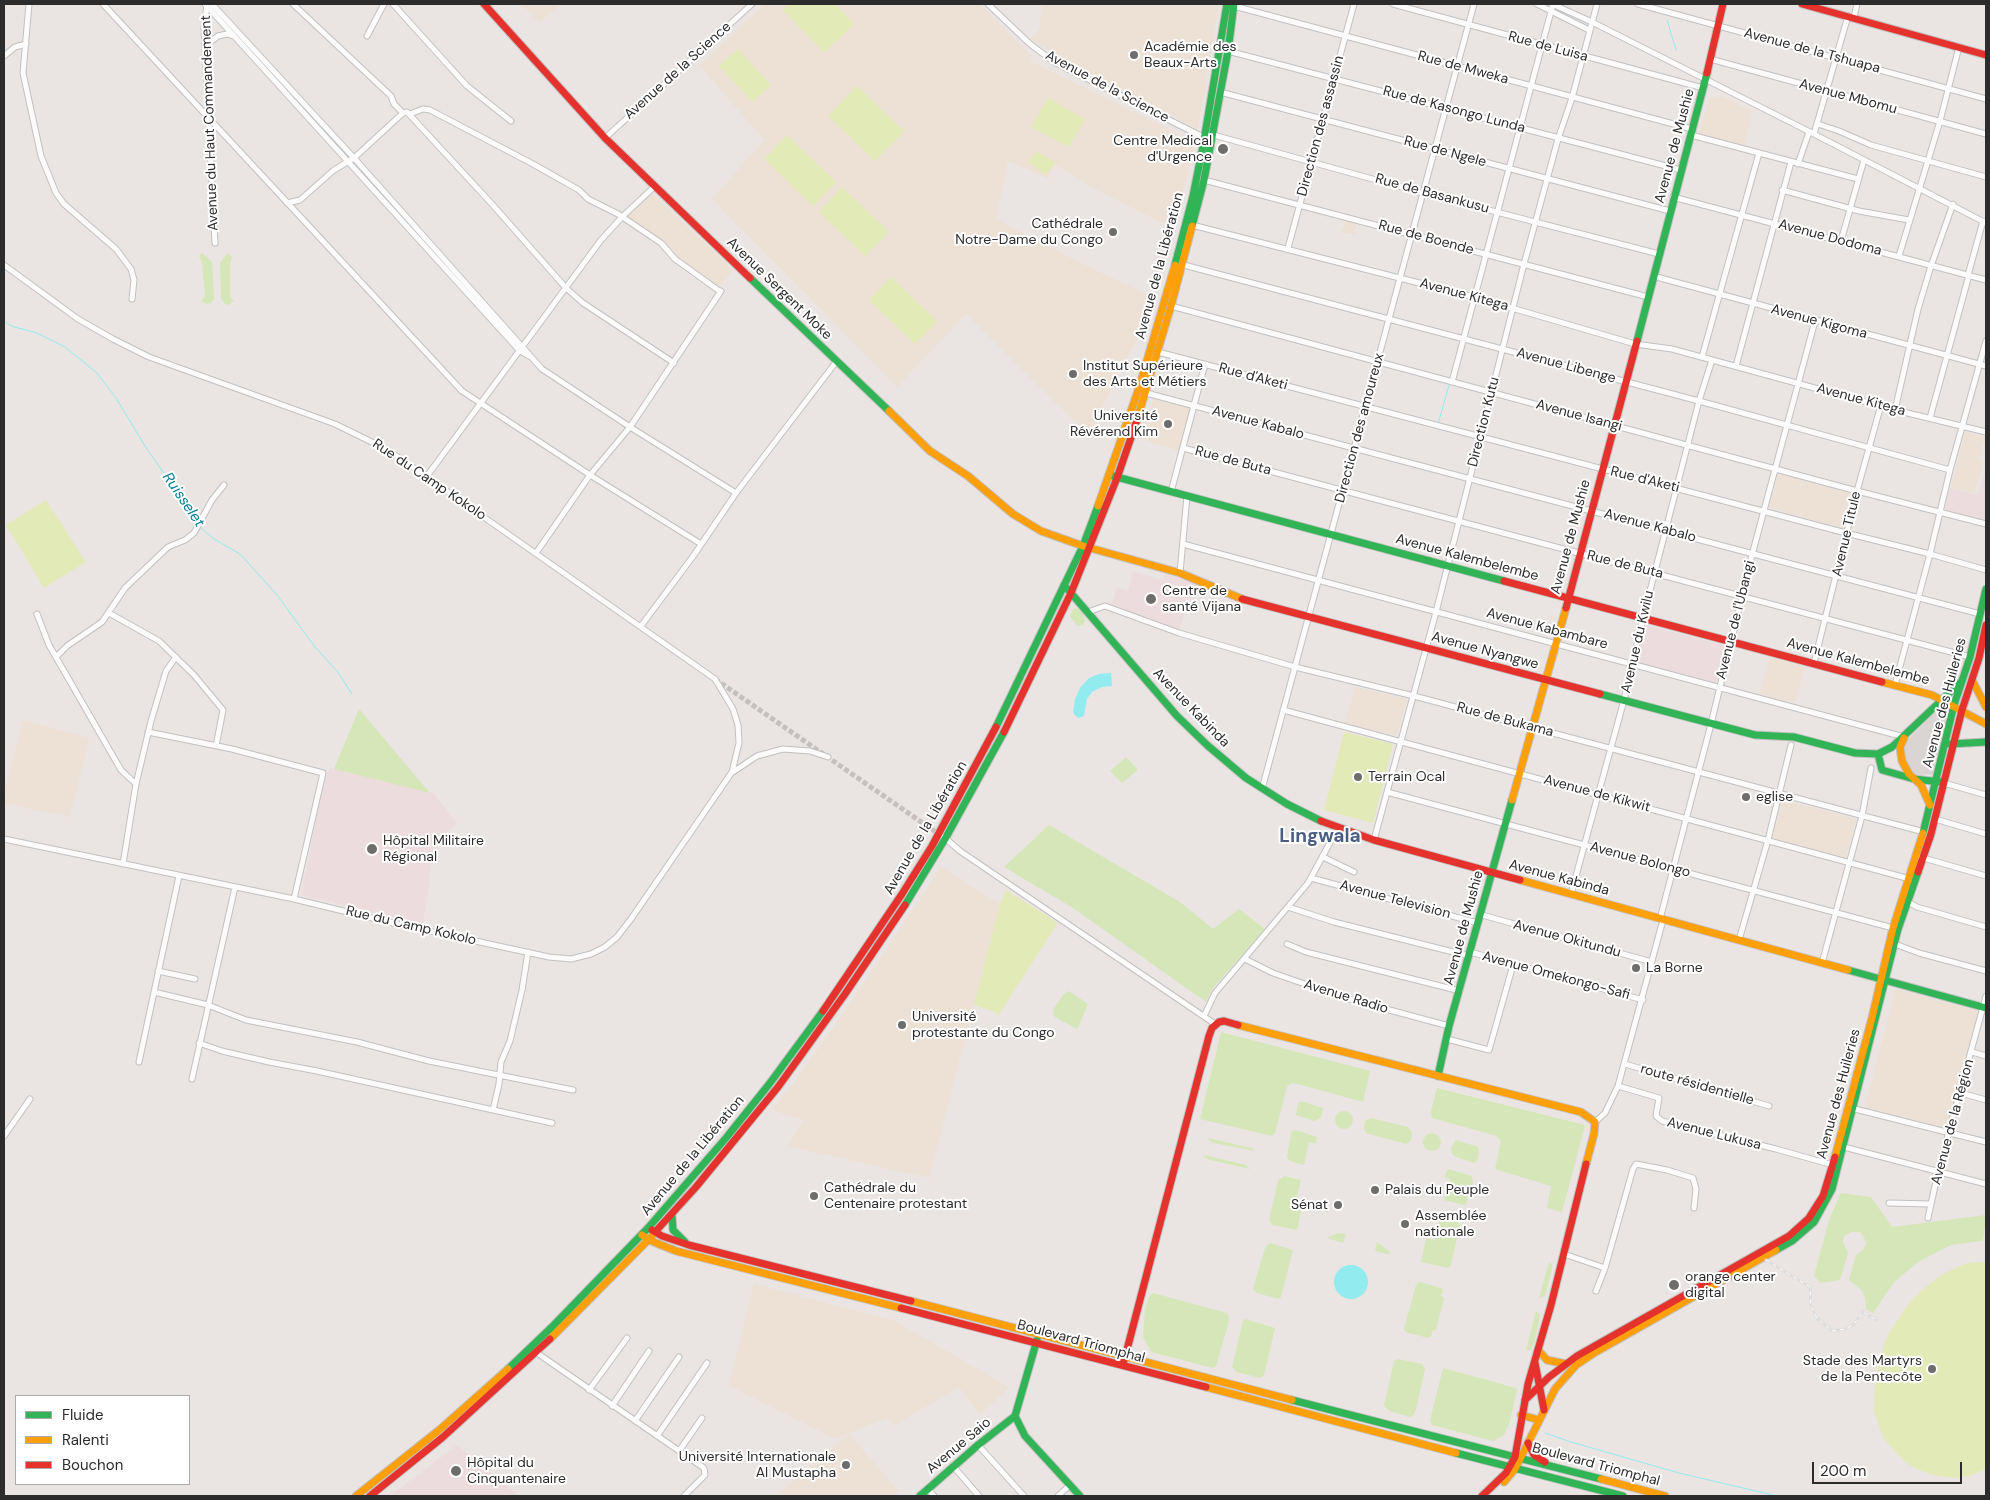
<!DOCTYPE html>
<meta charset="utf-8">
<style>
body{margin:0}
#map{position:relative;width:1990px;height:1500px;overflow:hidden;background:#eae5e2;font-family:"DM Sans",sans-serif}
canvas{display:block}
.frame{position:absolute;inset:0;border:5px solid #2c2c2c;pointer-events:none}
.legend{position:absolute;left:15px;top:1395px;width:175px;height:90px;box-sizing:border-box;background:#fff;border:1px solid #ababab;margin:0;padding:6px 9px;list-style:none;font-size:15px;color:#2c2c2c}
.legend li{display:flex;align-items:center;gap:10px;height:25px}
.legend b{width:25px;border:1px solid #ababab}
.scale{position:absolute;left:1812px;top:1462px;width:150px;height:22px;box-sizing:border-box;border:2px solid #2c2c2c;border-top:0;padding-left:6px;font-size:15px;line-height:18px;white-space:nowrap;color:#2c2c2c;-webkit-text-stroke:4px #fff;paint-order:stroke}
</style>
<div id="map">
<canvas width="1990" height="1500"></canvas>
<div class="frame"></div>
<ul class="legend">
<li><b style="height:6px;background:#30b455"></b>Fluide</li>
<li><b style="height:6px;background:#ff9f0a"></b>Ralenti</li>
<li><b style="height:6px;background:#e5322d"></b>Bouchon</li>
</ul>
<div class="scale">200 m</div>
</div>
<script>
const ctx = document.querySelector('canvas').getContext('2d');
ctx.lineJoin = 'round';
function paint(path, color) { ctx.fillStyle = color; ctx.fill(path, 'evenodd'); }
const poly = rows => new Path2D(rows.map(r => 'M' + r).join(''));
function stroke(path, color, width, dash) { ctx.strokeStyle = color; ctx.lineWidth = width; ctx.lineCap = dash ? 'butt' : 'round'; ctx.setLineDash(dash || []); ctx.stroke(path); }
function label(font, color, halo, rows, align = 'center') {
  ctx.font = font + ' "DM Sans",sans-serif'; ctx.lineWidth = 4; ctx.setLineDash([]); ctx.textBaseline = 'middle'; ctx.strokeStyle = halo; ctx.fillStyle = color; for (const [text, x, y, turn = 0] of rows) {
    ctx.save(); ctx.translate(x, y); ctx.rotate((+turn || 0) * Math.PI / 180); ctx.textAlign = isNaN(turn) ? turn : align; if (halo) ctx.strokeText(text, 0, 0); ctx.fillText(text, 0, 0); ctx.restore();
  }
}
paint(poly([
 [521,4,561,4,539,23],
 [765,4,979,4,1031,55,1030,61,1196,142,1174,229,1095,189,1055,165,1048,179,1008,161,996,219,1083,264,1157,299,1088,435,966,314,897,387,712,199,764,140,699,65],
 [1042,4,1219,4,1198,129,1084,70,1030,39,1039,29],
 [1722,96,1752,111,1744,147,1698,135,1708,102,1710,99],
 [652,193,733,270,719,288,677,258,673,252,658,240,626,217],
 [1346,219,1355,221,1356,227,1356,231,1354,230,1355,235,1341,232],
 [1153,398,1193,408,1182,452,1141,439],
 [1965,432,1986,437,1986,443,1983,443,1979,460,1983,461,1975,493,1951,488],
 [1779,474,1854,494,1844,529,1769,508],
 [1770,657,1805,667,1795,703,1759,694],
 [1355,687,1407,699,1397,736,1345,723],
 [23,720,89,738,70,817,4,803,4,796],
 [1782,800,1857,819,1845,859,1772,838],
 [941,867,1000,904,929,1178,787,1146,803,1120,772,1110,800,1074,860,989],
 [1896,989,1978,1011,1947,1129,1867,1108,1866,1102],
 [754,1284,893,1320,1009,1387,980,1415,959,1387,894,1426,887,1418,835,1439,729,1386],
 [849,1434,899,1491,893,1496,775,1496]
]), '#ede1d6');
paint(poly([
 [1986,469,1986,522,1945,510,1950,488,1978,495],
 [1133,572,1163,580,1165,574,1195,582,1179,630,1111,606,1117,588,1128,591],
 [1645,625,1727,646,1717,683,1637,663],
 [330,768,433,793,457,823,440,838,431,854,429,884,423,924,301,895,324,781],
 [457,1445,519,1496,390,1496]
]), '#ecdcdd');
paint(poly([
 [202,253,212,262,214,298,211,303,207,304,201,301,205,297,202,262,199,256],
 [228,253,232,257,230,263,230,297,234,301,228,305,225,304,221,299,220,263],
 [1074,608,1082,610,1085,621,1083,625,1077,626,1070,616],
 [359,709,430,793,334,769],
 [1126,757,1138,770,1122,783,1110,771],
 [1049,825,1180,902,1213,929,1239,909,1265,929,1212,989,1206,1002,1073,908,1004,867],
 [1069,991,1088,1004,1077,1029,1055,1017,1053,1014,1054,1008,1064,994],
 [1221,1032,1370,1071,1363,1102,1294,1083,1290,1084,1287,1087,1275,1133,1272,1136,1200,1119],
 [1437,1088,1585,1125,1562,1212,1547,1208,1551,1186,1495,1169,1501,1141,1497,1136,1432,1118,1431,1111],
 [1301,1101,1323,1108,1321,1118,1314,1121,1296,1115,1298,1103],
 '1335 1120a9 9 0 1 1 18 0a9 9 0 1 1-18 0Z',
 [1371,1118,1408,1127,1412,1132,1411,1141,1406,1144,1366,1133,1364,1128,1365,1121],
 [1295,1130,1317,1137,1316,1144,1309,1142,1304,1165,1290,1161,1287,1157,1291,1132],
 '1423 1142a9 9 0 1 1 18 0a9 9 0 1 1-18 0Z',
 [1209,1138,1251,1148,1255,1151,1214,1143,1208,1140],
 [1456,1140,1478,1147,1479,1149,1477,1161,1474,1163,1456,1157,1452,1154,1451,1148],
 [1204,1155,1246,1165,1250,1169,1210,1160,1204,1157],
 [1448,1169,1472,1176,1473,1183,1466,1204,1464,1205,1444,1200,1450,1179,1444,1177],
 [1284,1176,1301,1180,1295,1205,1302,1207,1297,1230,1273,1225,1269,1221,1278,1181],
 [1841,1193,1871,1197,1892,1227,1986,1215,1983,1241,1951,1245,1918,1262,1894,1282,1873,1313,1866,1309,1865,1298,1862,1291,1849,1280,1856,1255,1863,1250,1866,1244,1864,1237,1860,1232,1851,1232,1844,1236,1843,1242,1848,1253,1840,1280,1821,1283,1814,1276,1830,1217],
 [1440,1217,1455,1220,1460,1225,1451,1265,1448,1268,1421,1262,1426,1238,1435,1240],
 [1337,1233,1346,1234,1343,1243,1327,1238],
 [1377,1242,1388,1250,1390,1255,1375,1251],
 [1270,1243,1293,1250,1281,1297,1278,1299,1257,1293,1253,1289,1264,1251,1266,1246],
 [1549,1262,1552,1264,1552,1269,1545,1296,1539,1298],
 [1420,1282,1441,1288,1443,1290,1441,1296,1444,1298,1436,1330,1433,1330,1431,1336,1428,1338,1406,1332,1404,1329,1416,1285],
 [1153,1293,1227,1313,1229,1317,1228,1325,1216,1366,1213,1368,1151,1352,1143,1337,1145,1309,1149,1297],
 [1536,1311,1540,1315,1535,1340,1531,1350,1526,1350],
 [1245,1319,1275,1328,1264,1375,1260,1378,1236,1372,1232,1367,1243,1321],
 [1398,1359,1422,1364,1425,1369,1416,1409,1414,1414,1410,1417,1390,1411,1384,1406,1394,1361],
 [1443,1368,1516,1388,1517,1390,1509,1425,1504,1435,1493,1441,1432,1425,1430,1420]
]), '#d5e6b9');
paint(poly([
 [790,4,835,4,854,24,824,53,783,10],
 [738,49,771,85,752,102,719,66],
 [857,86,904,131,875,161,828,116],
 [1048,98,1085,119,1069,147,1031,127],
 [787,135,836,182,813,206,764,159],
 [1037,151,1055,163,1046,175,1028,162],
 [842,187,889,232,865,256,819,212],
 [891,277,937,321,915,344,869,300],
 [46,500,86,562,44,588,6,525],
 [1344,732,1393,744,1373,823,1324,810],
 [1006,890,1058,923,998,1016,995,1012,974,1005,1000,904],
 [1979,1262,1986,1262,1986,1469,1969,1476,1957,1478,1936,1476,1914,1468,1903,1460,1884,1439,1874,1412,1875,1378,1885,1342,1892,1328,1911,1301,1921,1291,1943,1274,1967,1263]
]), '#e2eab7');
paint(poly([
 [1944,704,1949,707,1934,774,1919,775,1909,774,1900,747]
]), '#dad5d2');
paint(poly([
 [1111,673,1112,686,1102,687,1092,692,1087,699,1084,716,1078,718,1073,713,1075,699,1080,688,1089,678,1099,674],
 '1334 1282a17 17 0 1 1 34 0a17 17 0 1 1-34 0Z'
]), '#92ebef');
stroke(poly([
 [1667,20,1676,50],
 [4,321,11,326,37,333,65,347,97,373,116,398,145,446,198,523],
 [1438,424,1450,382],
 [200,527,214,539,240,554,277,595,315,647,337,671,352,694],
 [1545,1433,1571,1442,1679,1473,1777,1496]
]), '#92ebef', 1);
stroke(poly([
 [715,679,940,835]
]), '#c4c0be', 5, [5, 2.5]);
const street = poly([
 [29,4,23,73,41,156,56,193,64,204,116,249,131,269,134,280,132,299],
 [103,4,462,391,590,475,701,544],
 [205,4,519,350,529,356],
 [207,4,204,28,215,243],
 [212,4,354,158,542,369,630,427,736,493],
 [293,4,391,96,394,104,403,113],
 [393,4,467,86,511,121],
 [988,4,1030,44,1054,62,1207,139],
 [1393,4,1703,88],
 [1537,4,1589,30],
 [1552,4,1592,22,1814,134,1986,223],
 [1638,4,1986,99],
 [1234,6,1692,129],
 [1854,17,1857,4],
 [367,36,384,4],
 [205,46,218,36,227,34,233,36],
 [1228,51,1681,170],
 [4,56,15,47,26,44],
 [1710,59,1986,134],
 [1220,92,1670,211],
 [410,114,423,109,430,110,533,164,579,190,588,199,618,214,661,243,675,259,718,290,721,291,630,427,590,475,536,553],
 [1818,124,1839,131,1871,145,1986,177],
 [1210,134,1423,193,1659,254],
 [1814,134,1848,16],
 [1691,135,1858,179],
 [605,138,752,4],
 [1798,164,1809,132],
 [1204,180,1648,297],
 [1782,190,1859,211,1909,220],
 [1673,197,1986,280],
 [287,203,300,200,334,170,354,158,403,113,407,112,491,203,566,288,583,303,674,363],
 [1192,225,1474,297,1635,344,1672,349,1895,410,1986,432],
 [1841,241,1864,160],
 [1288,248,1354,4],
 [1899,256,1940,121,1959,47],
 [1180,264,1699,401,1950,470],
 [4,265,78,319,113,339,149,357,335,424,388,450,715,679,733,709,738,725,739,743,732,772,631,919,617,937,605,947,591,954,571,959,549,957,397,924,294,899,4,839],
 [1968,275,1983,221],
 [1653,276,1986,366],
 [1171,306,1857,491,1986,524],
 [1158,352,1846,533,1930,554,1986,570],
 [1702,357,1759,153],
 [1736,366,1791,162],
 [1452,382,1553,4],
 [1146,393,1980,614],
 [1895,410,1918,309,1931,266,1953,204],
 [1930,418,1969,275],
 [1183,448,1970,657],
 [427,476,601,240,622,217,655,186],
 [1171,492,1205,364],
 [1183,544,1904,737],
 [1180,573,1187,496],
 [1088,612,1105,606,1179,633,1295,667,1414,696,1924,832],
 [109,613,159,641,194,675,223,710,216,746],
 [37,614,49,645,121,770,136,784],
 [641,626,694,555,736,493,836,362],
 [57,656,67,646,102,622,125,588,168,547,185,540,194,533,212,500,224,485],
 [1814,663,1857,491,1881,405],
 [1895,685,1930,554,1950,470,1986,341],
 [1283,710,1910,879],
 [148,732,232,749,323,773,294,899],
 [733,772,757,756,783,749,810,751,828,757],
 [1944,783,1986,795],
 [1262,789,1474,4],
 [1387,792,1893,928],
 [1935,819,1986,834],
 [944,837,960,851,1215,1024],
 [1374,840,1436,612,1524,264,1558,139,1572,98,1597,4],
 [1323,857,1354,872],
 [1920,857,1986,876],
 [123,864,136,784,151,721,166,671,176,657],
 [1311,878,1478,923],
 [1571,894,1624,700,1643,618,1699,401,1712,360],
 [1908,902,1917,907,1986,927],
 [1288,907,1334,922,1469,956],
 [1482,915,1652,962],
 [1660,919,1711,724,1752,555,1815,321],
 [1739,940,1768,840,1791,745],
 [1287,944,1306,952,1460,991],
 [1895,944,1919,953,1986,971],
 [1470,952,1643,1000],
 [1245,959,1273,973,1345,998,1449,1026],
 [1822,963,1862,816,1871,768],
 [158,971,195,979],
 [154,992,208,1005,246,1020,357,1042,429,1061,573,1090],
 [1204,1016,1215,993,1308,883,1338,828],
 [1447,1039,1489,1050,1513,965],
 [199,1043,222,1051,269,1062,317,1071,552,1123],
 [1972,1052,1986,1056],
 [139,1062,179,876],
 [1625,1064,1769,1106],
 [192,1079,235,887],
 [1618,1086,1659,1098,1656,1116,1662,1121,1776,1149,1833,1165],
 [1961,1093,1986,1100],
 [1851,1108,1986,1142],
 [493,1110,499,1084,501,1062,510,1041,522,990,528,952],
 [1595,1122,1605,1113,1618,1086,1663,920],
 [4,1136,30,1099],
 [1844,1147,1986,1184],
 [1889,1203,1931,1204],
 [1928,1218,1938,1172,1986,996],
 [1564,1254,1605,1268],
 [1596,1291,1605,1268,1633,1169,1636,1164,1667,1170,1693,1178,1696,1189,1694,1208],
 [537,1353,704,1468,705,1475,684,1496],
 [589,1390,627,1338],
 [612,1406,649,1351],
 [635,1421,679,1357],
 [657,1436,707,1363],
 [978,1445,1024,1496],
 [679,1451,702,1418],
 [953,1466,979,1496],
 [928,1489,934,1496],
 [1058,1496,1070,1485]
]);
const fast = poly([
 [1192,226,1204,180,1228,51,1234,4],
 [1175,265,1193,196,1203,146,1227,4],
 [750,278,889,411],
 [1637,341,1707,73],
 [1113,476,1504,581],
 [1064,585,1177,716,1207,745,1246,778,1287,804,1321,821],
 [1600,694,1755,735,1794,737,1855,753,1878,754,1892,747,1961,682],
 [996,727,1083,546,1098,506],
 [1950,744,1986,742],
 [1878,754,1882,770,1914,779,1941,782],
 [1923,833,1954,705,1970,657,1986,589],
 [905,905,945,839,1004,732],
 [1848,970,1986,1008],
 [1438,1076,1449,1026,1512,800],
 [672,1216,673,1230,685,1242],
 [648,1228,726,1138,770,1083,823,1011],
 [1776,1250,1792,1241,1814,1222,1832,1189,1898,929,1918,872],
 [508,1369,554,1325,648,1228,652,1230],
 [1292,1400,1601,1479],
 [1015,1416,1025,1436,1080,1496],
 [1015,1416,1037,1340],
 [1456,1453,1623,1496],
 [920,1496,978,1445,1015,1416]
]);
const slow = poly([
 [889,411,930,451,968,476,1013,514,1041,531,1083,546,1180,573,1242,599],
 [1136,423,1171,306,1192,226],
 [1098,506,1139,388,1175,265],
 [1972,680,1986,707],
 [1882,682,1932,695,1986,724],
 [1904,738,1900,747,1902,761,1909,774,1921,785,1930,805],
 [1512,800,1566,608],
 [1520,880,1848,970],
 [1238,1025,1581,1112,1595,1122,1594,1134,1586,1164],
 [1835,1157,1872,1018,1893,928,1923,833],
 [642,1235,649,1240,676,1251,901,1308],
 [911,1301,1292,1400],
 [550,1339,652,1236],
 [1538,1350,1547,1360,1566,1364],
 [1206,1387,1456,1453],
 [1521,1415,1539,1420],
 [1601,1479,1665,1496],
 [1504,1482,1515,1469,1555,1389,1576,1365,1594,1353,1776,1250],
 [356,1496,438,1431,508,1369]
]);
const jam = poly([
 [484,4,605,138,750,278],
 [1802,4,1986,55],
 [1707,73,1723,4],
 [1504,581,1882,682],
 [1242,599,1600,694],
 [1566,608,1637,341],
 [1004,732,1071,593,1117,478,1136,423],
 [1321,821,1374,840,1520,880],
 [1918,872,1931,834,1962,710,1979,658,1986,625],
 [823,1011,902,894,932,846,996,727],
 [652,1230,662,1236,689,1245,911,1301],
 [655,1232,696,1187,778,1087,845,994,905,905],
 [901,1308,1206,1387],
 [1124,1361,1209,1036,1212,1028,1219,1022,1224,1021,1238,1025],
 [1535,1363,1544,1410],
 [1525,1400,1549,1377,1577,1356,1789,1236,1809,1218,1823,1196,1835,1157],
 [1528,1443,1534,1455,1545,1462],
 [370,1496,443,1437,550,1339],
 [1482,1496,1506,1473,1515,1457,1528,1384,1551,1305,1586,1164]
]);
stroke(street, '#c2c1c1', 7);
stroke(fast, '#c2c1c1', 9);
stroke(slow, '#c2c1c1', 9);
stroke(jam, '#c2c1c1', 9);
stroke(street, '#fcfbfb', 5);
stroke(fast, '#30b455', 7);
stroke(slow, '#ff9f0a', 7);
stroke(jam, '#e5322d', 7);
const rail = poly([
 [1766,1260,1810,1287,1811,1306,1817,1318,1832,1331,1845,1329,1853,1325,1863,1312,1876,1320]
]);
stroke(rail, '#dededf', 3);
stroke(rail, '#fff', 1, [4]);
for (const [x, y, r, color] of [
 [1134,55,5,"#6e6d6c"],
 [1223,149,6,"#6e6d6c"],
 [1113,232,5,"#6e6d6c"],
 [1073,374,5,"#6e6d6c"],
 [1168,424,5,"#6e6d6c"],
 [1151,599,6,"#6e6d6c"],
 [1358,777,5,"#6e6d6c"],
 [1746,797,5,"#6e6d6c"],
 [372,849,6,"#6e6d6c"],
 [1636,968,5,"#6e6d6c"],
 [902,1025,5,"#6e6d6c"],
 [1375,1190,5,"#6e6d6c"],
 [814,1196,5,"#6e6d6c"],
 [1338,1205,5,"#6e6d6c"],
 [1405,1224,5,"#6e6d6c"],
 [1674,1285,6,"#6e6d6c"],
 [1932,1369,5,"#6e6d6c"],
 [846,1465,5,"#6e6d6c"],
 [456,1471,6,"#6e6d6c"]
]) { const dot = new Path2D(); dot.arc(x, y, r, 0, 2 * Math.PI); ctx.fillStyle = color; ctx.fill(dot); stroke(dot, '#fff', 2); }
label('14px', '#2c2c2c', '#fff', [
 ["Académie des",1144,47],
 ["Beaux-Arts",1144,63],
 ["Centre Medical",1212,141,"right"],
 ["d'Urgence",1212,157,"right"],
 ["Cathédrale",1103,224,"right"],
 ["Notre-Dame du Congo",1103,240,"right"],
 ["Institut Supérieure",1083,366],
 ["des Arts et Métiers",1083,382],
 ["Université",1158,416,"right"],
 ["Révérend Kim",1158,432,"right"],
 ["Centre de",1162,591],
 ["santé Vijana",1162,607],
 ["Terrain Ocal",1368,777],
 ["eglise",1756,797],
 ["Hôpital Militaire",383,841],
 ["Régional",383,857],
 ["La Borne",1646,968],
 ["Université",912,1017],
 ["protestante du Congo",912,1033],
 ["Cathédrale du",824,1188],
 ["Centenaire protestant",824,1204],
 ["Palais du Peuple",1385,1190],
 ["Sénat",1328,1205,"right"],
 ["Assemblée",1415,1216],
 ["nationale",1415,1232],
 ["orange center",1685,1277],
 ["digital",1685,1293],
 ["Stade des Martyrs",1922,1361,"right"],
 ["de la Pentecôte",1922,1377,"right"],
 ["Université Internationale",836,1457,"right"],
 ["Al Mustapha",836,1473,"right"],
 ["Hôpital du",467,1463],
 ["Cinquantenaire",467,1479]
], 'left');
label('14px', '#2c2c2c', '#fff', [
 ["Rue de Luisa",1548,47,15],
 ["Avenue de la Tshuapa",1812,51,15],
 ["Rue de Mweka",1463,68,15],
 ["Avenue de la Science",678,71,-42],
 ["Avenue de la Science",1107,87,28],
 ["Avenue Mbomu",1848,97,15],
 ["Rue de Kasongo Lunda",1454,110,15],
 ["Avenue du Haut Commandement",210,123,-92],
 ["Direction des assassin",1321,126,-75],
 ["Avenue de Mushie",1675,146,-75],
 ["Rue de Ngele",1445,152,15],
 ["Rue de Basankusu",1432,194,15],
 ["Rue de Boende",1426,238,15],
 ["Avenue Dodoma",1830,238,15],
 ["Avenue de la Libération",1160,266,-75],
 ["Avenue Sergent Moke",779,289,44],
 ["Avenue Kitega",1464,295,15],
 ["Avenue Kigoma",1819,322,15],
 ["Avenue Libenge",1566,366,15],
 ["Rue d'Aketi",1253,377,15],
 ["Avenue Kitega",1861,400,15],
 ["Avenue Isangi",1579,416,15],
 ["Direction Kutu",1484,422,-76],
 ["Avenue Kabalo",1258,423,15],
 ["Direction des amoureux",1360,428,-75],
 ["Rue de Buta",1233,461,15],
 ["Rue du Camp Kokolo",429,480,34],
 ["Rue d'Aketi",1645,480,14],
 ["Avenue Kabalo",1650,526,15],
 ["Avenue Titule",1847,534,-77],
 ["Avenue de Mushie",1571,537,-75],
 ["Avenue Kalembelembe",1467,558,15],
 ["Rue de Buta",1625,565,14],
 ["Avenue de l'Ubangi",1736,620,-76],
 ["Avenue Kabambare",1547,629,15],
 ["Avenue du Kwilu",1638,642,-77],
 ["Avenue Nyangwe",1485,651,15],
 ["Avenue Kalembelembe",1858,662,15],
 ["Avenue des Huileries",1945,703,-75],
 ["Avenue Kabinda",1191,708,46],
 ["Rue de Bukama",1505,720,15],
 ["Avenue de Kikwit",1597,794,15],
 ["Avenue de la Libération",926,828,-60],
 ["Avenue Bolongo",1640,860,15],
 ["Avenue Kabinda",1559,878,15],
 ["Avenue Television",1395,900,15],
 ["Rue du Camp Kokolo",411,926,13],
 ["Avenue de Mushie",1464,928,-75],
 ["Avenue Okitundu",1567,939,15],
 ["Avenue Omekongo-Safi",1556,976,15],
 ["Avenue Radio",1346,997,17],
 ["route résidentielle",1697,1085,16],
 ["Avenue des Huileries",1839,1094,-75],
 ["Avenue de la Région",1953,1122,-75],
 ["Avenue Lukusa",1714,1134,14],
 ["Avenue de la Libération",693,1156,-50],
 ["Boulevard Triomphal",1081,1342,15],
 ["Avenue Saio",959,1446,-40],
 ["Boulevard Triomphal",1596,1465,15]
]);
label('italic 15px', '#078297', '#fff', [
 ["Ruisselet",183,500,56]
]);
label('bold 19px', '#495e80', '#fff', [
 ["Lingwala",1320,837]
]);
</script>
